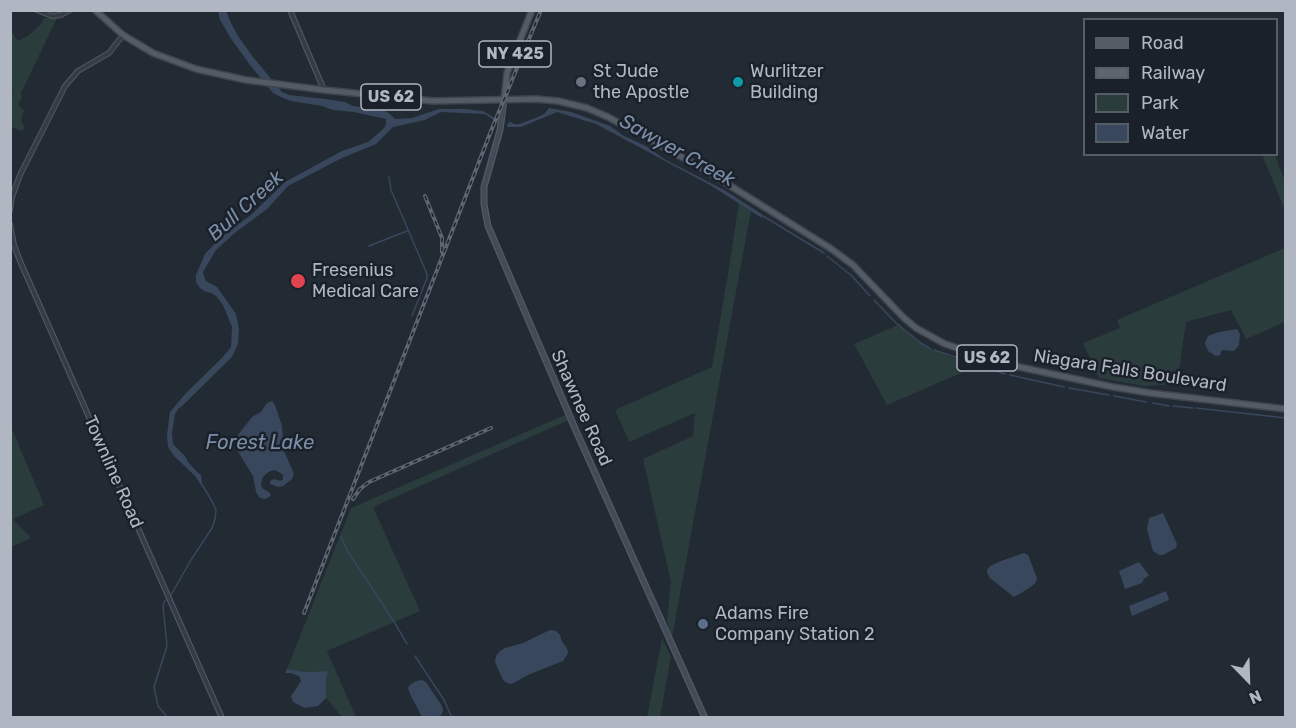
<!DOCTYPE html>
<style>
body{margin:0}
#map{position:relative;width:1296px;height:728px;overflow:hidden;background:#222a34;font-family:Rubik,sans-serif}
canvas{display:block}
.frame{position:absolute;inset:0;border:12px solid #b0b7c2;pointer-events:none}
.legend{position:absolute;left:1083px;top:18px;width:195px;height:138px;box-sizing:border-box;background:#1b212a;border:2px solid #575d67;margin:0;padding:8px 10px;list-style:none;font-size:18px;color:#b0b7c2}
.legend li{display:flex;align-items:center;gap:12px;height:30px}
.legend b{width:30px;border:2px solid #575d67}
.north{position:absolute;left:1218px;top:650px;width:60px;height:60px;-webkit-text-stroke:4px #1b212a;paint-order:stroke;rotate:157deg;font-size:16px;font-weight:700;line-height:24px;text-align:center;color:#b0b7c2}
.north::after{content:'';display:block;margin:auto;width:21px;height:27px;background:#b0b7c2;clip-path:polygon(50% 0,100% 100%,50% 72%,0 100%)}
</style>
<div id="map">
<canvas width="1296" height="728"></canvas>
<div class="frame"></div>
<ul class="legend">
<li><b style="height:8px;background:#535b65"></b>Road</li>
<li><b style="height:8px;background:#5d6571"></b>Railway</li>
<li><b style="height:16px;background:#2b3c3c"></b>Park</li>
<li><b style="height:16px;background:#39475c"></b>Water</li>
</ul>
<div class="north">N</div>
</div>
<script>
const ctx = document.querySelector('canvas').getContext('2d');
ctx.lineJoin = 'round';
function paint(path, color) { ctx.fillStyle = color; ctx.fill(path, 'evenodd'); }
const poly = rows => new Path2D(rows.map(r => 'M' + r).join(''));
function stroke(path, color, width, dash) { ctx.strokeStyle = color; ctx.lineWidth = width; ctx.lineCap = dash ? 'butt' : 'round'; ctx.setLineDash(dash || []); ctx.stroke(path); }
function label(font, color, halo, rows, align = 'center') {
  ctx.font = font + ' Rubik,sans-serif'; ctx.lineWidth = 5; ctx.setLineDash([]); ctx.textBaseline = 'middle'; ctx.strokeStyle = halo; ctx.fillStyle = color; for (const [text, x, y, turn = 0] of rows) {
    ctx.save(); ctx.translate(x, y); ctx.rotate((+turn || 0) * Math.PI / 180); ctx.textAlign = isNaN(turn) ? turn : align; if (halo) ctx.strokeText(text, 0, 0); ctx.fillText(text, 0, 0); ctx.restore();
  }
}
paint(poly([
 [44,18,57,18,20,95,23,95,18,105,24,110,21,120,25,129,21,131,11,127,11,93,14,96,11,90,11,31,18,41,29,35,41,24],
 [1262,155,1275,155,1285,181,1285,210],
 [739,202,751,211,672,637,667,621,671,582,643,459,693,436,695,413,629,442,615,410,712,367,728,274],
 [1285,248,1285,322,1246,339,1231,310,1186,322,1177,384,1145,386,1099,378,1083,343,1120,328,1117,320],
 [898,325,916,340,928,348,975,367,887,405,854,344],
 [565,415,569,420,373,507,420,611,327,651,356,717,342,717,326,698,326,671,306,672,287,669,351,508],
 [12,429,44,505,13,519,31,538,11,547,10,430],
 [662,638,671,657,660,717,647,717]
]), '#2b3c3c');
paint(poly([
 [218,11,226,11,231,23,238,36,253,57,282,92,289,95,326,99,345,102,353,106,382,110,389,113,395,119,412,118,439,109,464,109,483,111,495,118,494,120,485,114,441,112,425,120,393,127,376,144,342,158,288,186,267,209,236,232,216,250,203,272,204,276,206,281,217,287,236,314,239,329,238,344,232,357,183,405,178,409,175,414,172,433,173,444,185,456,188,462,196,471,201,475,203,488,195,476,174,456,168,447,167,435,170,412,186,393,222,358,231,347,232,327,223,305,216,296,211,293,204,291,199,287,196,282,196,275,205,254,222,236,251,215,285,182,342,151,368,142,380,132,385,127,386,123,386,119,354,112,333,110,322,106,291,101,283,98,273,93,250,65,232,40,220,20],
 [549,108,571,112,610,126,624,136,646,146,666,160,726,191,763,215,762,218,710,185,596,124,557,112,521,127,508,127,507,126,508,123,511,122,514,124,520,124,538,117,544,114],
 [1237,329,1240,334,1239,345,1234,351,1222,350,1220,355,1216,356,1208,351,1205,343,1208,336,1219,332],
 [272,401,275,405,282,426,284,451,294,474,292,479,283,486,278,487,270,484,270,481,274,479,281,481,283,479,283,475,279,472,274,470,268,472,263,477,261,483,262,488,270,493,271,496,265,499,260,498,256,492,253,476,237,450,235,442,238,435,252,417,261,412,267,403],
 [1163,513,1177,544,1176,548,1163,555,1159,555,1153,551,1147,529,1149,518],
 [1024,553,1028,555,1037,578,1036,582,1031,587,1014,597,990,578,987,573,987,570,990,566,1001,561],
 [1139,562,1149,575,1144,579,1142,583,1125,589,1119,571],
 [1166,591,1169,600,1132,616,1129,606],
 [550,630,556,631,560,635,562,642,567,648,568,653,563,661,528,675,512,684,507,683,503,680,495,662,496,656,500,651,505,648,523,643],
 [287,669,306,672,326,671,328,673,326,678,326,698,318,706,305,708,293,702,291,696,301,681,299,676,291,673,285,673],
 [422,680,426,682,442,706,443,711,441,715,435,717,422,717,410,694,408,688,410,685,416,681]
]), '#39475c');
stroke(poly([
 [389,177,391,190,427,274,427,278,412,316],
 [763,216,824,253],
 [369,246,407,231],
 [827,256,852,276,870,296],
 [874,300,896,323,921,343,931,349],
 [934,350,1005,374],
 [1010,375,1064,387],
 [1069,388,1109,395],
 [1114,396,1146,402],
 [1153,403,1169,406],
 [1173,406,1193,408],
 [1196,408,1286,418],
 [341,537,347,550,396,625,407,644],
 [415,656,444,700,452,718],
 [168,718,158,706,154,687,167,646,163,606,164,602,171,595,191,560,212,528,215,519,216,510,213,503,203,486]
]), '#39475c', 1.5);
const tertiary = poly([
 [37,10,52,16,61,15,70,10],
 [290,10,324,90],
 [10,210,12,197,20,175,65,86,78,71,109,53,123,35],
 [10,224,14,245,20,261,222,718]
]);
const secondary = poly([
 [504,100,500,130,484,187,484,204,488,226,577,433,705,718]
]);
const primary = poly([
 [95,10,123,35,153,53,196,69,246,80,324,90,433,101,536,99,558,101,587,108,608,117,700,167,830,248,853,265,904,318,916,328,945,344,1010,365,1113,387,1150,393,1286,409],
 [504,100,507,73,532,10]
]);
stroke(tertiary, '#535a63', 6);
stroke(secondary, '#535a63', 7);
stroke(primary, '#3f454f', 8);
stroke(tertiary, '#353c45', 4);
stroke(secondary, '#444b58', 4.5);
stroke(primary, '#535b65', 5);
const rail = poly([
 [425,196,442,238,442,252],
 [353,499,360,489,369,482,491,428],
 [304,613,491,131,541,10]
]);
stroke(rail, '#5d6571', 4);
stroke(rail, '#1b212a', 1.5, [4.5]);
for (const [x, y, r, color] of [
 [581,82,6,"#6b7280"],
 [738,82,6,"#0f9aa8"],
 [298,281,8,"#e0444e"],
 [703,624,6,"#5c6f8a"]
]) { const dot = new Path2D(); dot.arc(x, y, r, 0, 2 * Math.PI); ctx.fillStyle = color; ctx.fill(dot); stroke(dot, '#1b212a', 2); }
for (const [x, y, w] of [
 [515,54,72],
 [391,97,60],
 [987,358,60]
]) { const box = new Path2D(); box.roundRect(x - w / 2, y - 13, w, 26, 4.5); ctx.fillStyle = '#1b212a'; ctx.fill(box); stroke(box, '#b0b7c2', 1.5); }
label('bold 16px', '#b0b7c2', null, [
 ["NY 425",515,54],
 ["US 62",391,97],
 ["US 62",987,358]
]);
label('18px', '#b0b7c2', '#1b212a', [
 ["St Jude",593,72],
 ["the Apostle",593,93],
 ["Wurlitzer",750,72],
 ["Building",750,93],
 ["Fresenius",312,271],
 ["Medical Care",312,292],
 ["Adams Fire",715,614],
 ["Company Station 2",715,635]
], 'left');
label('18px', '#b0b7c2', '#1b212a', [
 ["Niagara Falls Boulevard",1130,371,9],
 ["Shawnee Road",581,408,66],
 ["Townline Road",113,472,66]
]);
label('italic 20px', '#7b8ea7', '#1b212a', [
 ["Sawyer Creek",677,151,29],
 ["Bull Creek",246,206,-42],
 ["Forest Lake",260,443]
]);
</script>
